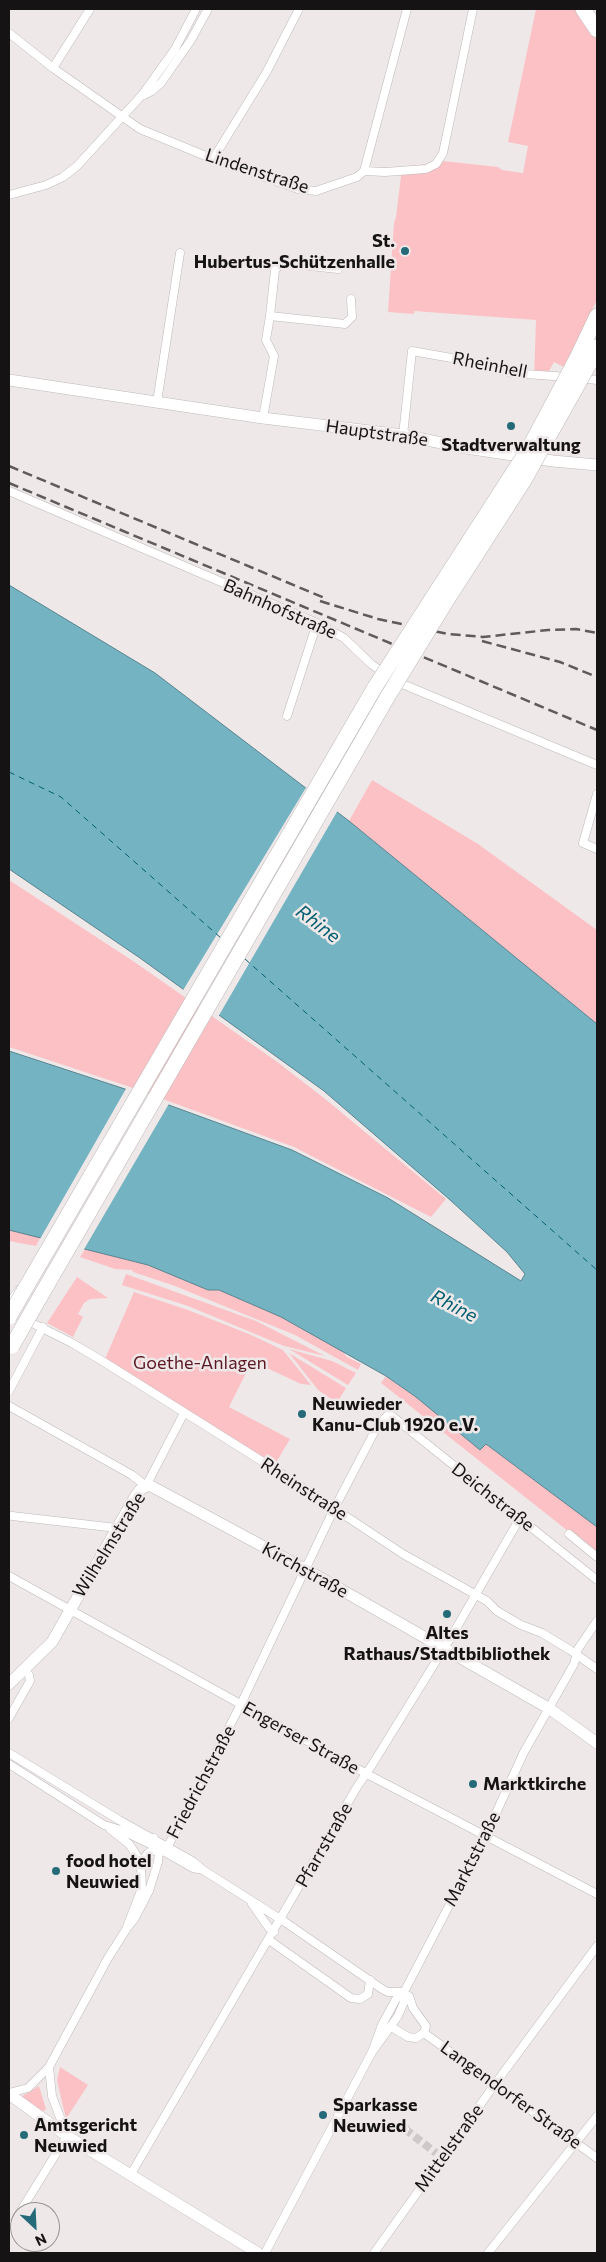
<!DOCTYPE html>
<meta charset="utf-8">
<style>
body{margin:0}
#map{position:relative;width:606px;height:2262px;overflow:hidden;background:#efe8e9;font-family:Commissioner,sans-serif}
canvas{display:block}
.frame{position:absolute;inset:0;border:10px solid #151313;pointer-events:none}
.north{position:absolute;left:10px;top:2202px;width:50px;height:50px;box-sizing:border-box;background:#efe8e9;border:1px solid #989393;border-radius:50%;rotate:155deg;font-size:14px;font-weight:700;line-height:20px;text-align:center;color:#151313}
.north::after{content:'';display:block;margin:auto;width:18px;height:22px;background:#246a79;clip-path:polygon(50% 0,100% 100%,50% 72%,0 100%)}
</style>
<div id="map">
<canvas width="606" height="2262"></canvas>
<div class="frame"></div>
<div class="north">N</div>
</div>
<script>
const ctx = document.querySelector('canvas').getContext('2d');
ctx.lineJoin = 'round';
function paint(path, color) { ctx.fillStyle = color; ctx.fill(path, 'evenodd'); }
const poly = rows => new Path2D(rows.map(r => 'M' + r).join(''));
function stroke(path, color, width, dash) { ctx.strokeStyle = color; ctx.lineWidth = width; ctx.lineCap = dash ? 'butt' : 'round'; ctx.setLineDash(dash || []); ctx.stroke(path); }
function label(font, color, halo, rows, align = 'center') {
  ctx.font = font + ' Commissioner,sans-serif'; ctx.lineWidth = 5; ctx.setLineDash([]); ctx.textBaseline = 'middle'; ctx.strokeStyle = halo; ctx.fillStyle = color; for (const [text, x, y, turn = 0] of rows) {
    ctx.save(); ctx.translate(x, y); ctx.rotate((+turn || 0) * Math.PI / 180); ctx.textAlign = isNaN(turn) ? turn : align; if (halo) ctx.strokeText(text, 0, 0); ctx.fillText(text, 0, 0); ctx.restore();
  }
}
paint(poly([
 [536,9,580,9,597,34,597,300,564,367,554,362,544,380,534,378,536,320,414,311,414,314,388,312,394,223,396,217,402,168,443,161,498,167,502,170,523,173,528,146,508,142],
 [372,780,478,844,597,930,597,1024,349,821],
 [9,880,136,963,276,1061,324,1098,446,1199,431,1217,294,1147,127,1086,9,1047],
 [9,1230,41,1236,36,1246,9,1241],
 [85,1249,148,1265,208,1290,219,1290,281,1317,341,1350,347,1357,361,1364,358,1370,295,1335,175,1286,133,1272,132,1270,115,1269,80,1257],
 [126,1274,256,1321,325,1356,284,1346,188,1306,122,1285],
 [77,1277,108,1298,90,1299,84,1303,78,1314,83,1317,73,1337,47,1323],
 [134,1292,188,1310,249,1334,283,1350,311,1385,301,1384,252,1361,229,1407,290,1439,274,1466,105,1359],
 [289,1349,332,1361,356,1373,348,1385],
 [289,1353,346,1388,337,1403,318,1390],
 [386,1376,416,1397,480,1450,486,1444,597,1527,597,1554,381,1383],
 [60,2067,88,2085,66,2119,57,2080],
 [39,2086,46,2109,42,2112,19,2098]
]), '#fcc1c5');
const water = poly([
 [9,585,155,673,349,821,597,1024,597,1527,486,1444,480,1450,416,1397,386,1376,281,1317,219,1290,208,1290,148,1265,9,1230,9,1051,125,1089,292,1150,388,1198,521,1281,525,1274,507,1252,449,1199,324,1091,140,958,9,869,9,585]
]);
paint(water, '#74b3c2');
stroke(water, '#58838e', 1);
paint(poly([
 [307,786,338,810,218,1017,182,992],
 [127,1087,170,1102,83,1251,40,1239]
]), '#efe8e9');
stroke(poly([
 [9,772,61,797,221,938],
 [245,959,597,1270]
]), '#025f70', 1, [6, 5]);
stroke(poly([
 [405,2129,436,2153]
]), '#cec8c9', 8, [8, 4]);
const street = poly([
 [9,33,53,68,140,129,213,159,298,189,316,191,357,177,364,171,385,172,426,169,436,164,443,153,473,9],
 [53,68,90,9],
 [144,95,152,91,161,83,191,40,208,9],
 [213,159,266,73,299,9],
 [364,171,407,9],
 [9,195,46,185,63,177,77,166,142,95,175,49,196,9],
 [270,316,275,270,282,263,338,269],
 [579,378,597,380],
 [157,402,180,253],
 [263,418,274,356,266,340,270,316,345,324,352,317,351,299],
 [403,435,412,351,474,362,511,373,568,377],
 [9,491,317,623,344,638,371,664,395,681,597,765],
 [287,716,317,623],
 [597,794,583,843,597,849],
 [24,1319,72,1343,104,1362,276,1470,403,1554,487,1601,497,1611,521,1625,542,1633,570,1650,597,1669],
 [9,1391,43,1327],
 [9,1406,132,1475,146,1486,184,1413],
 [12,1516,117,1528],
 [569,1534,597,1557],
 [9,1576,365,1773,597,1894],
 [9,1718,30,1681,29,1675,25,1670],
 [9,1753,119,1820,194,1862,203,1870,285,1922,382,1989,388,1992,404,1992],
 [9,1764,104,1825,121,1830,158,1848,193,1868,203,1870],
 [110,1829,129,1844,137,1856,141,1868,142,1888,127,1927],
 [168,1846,241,1704,334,1509,378,1425,387,1416,392,1416,597,1580],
 [141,1868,143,1859,148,1853,161,1847],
 [252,1904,269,1928,274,1932],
 [269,1940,351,1998,360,1999,368,1994,370,1980],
 [393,2028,408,2037,416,2038,424,2033,426,2026,413,2008,409,1996],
 [424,2033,597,2158],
 [373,2051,398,2016,404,2002,404,1992],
 [9,2093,28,2088,49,2067,108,1958,127,1928,135,1918,149,1891,158,1862,159,1851,154,1838],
 [401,2125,405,2129],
 [131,2174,357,1787,372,1765,454,1632,520,1518],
 [20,2212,67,2136,52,2096,49,2067],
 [9,2231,20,2212],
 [265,2253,372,2052,382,2025,396,1999,404,1992,485,1837,524,1752,574,1664,578,1649,597,1621],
 [374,2253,495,2084,597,1946],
 [488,2253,597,2116]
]);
const secondary = poly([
 [9,380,263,418,403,435,466,448,553,461,597,465],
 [9,1684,52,1642,135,1497,140,1490,146,1486,151,1486,305,1569,550,1709,597,1743],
 [9,2094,67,2136,258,2253]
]);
const highway = poly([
 [583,9,597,30],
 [578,356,597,316],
 [592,359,597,347],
 [40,1297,388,696],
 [17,1298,25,1289,375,687]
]);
stroke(street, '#beb8b8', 9);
stroke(secondary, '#beb8b8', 12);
stroke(highway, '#beb8b8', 16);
stroke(street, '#fff', 8);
stroke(secondary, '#fff', 11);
stroke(highway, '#fff', 15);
stroke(poly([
 [9,466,327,599],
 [9,483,597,730],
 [320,601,378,619,448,634,483,637,548,630,576,629,597,633],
 [482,641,560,662,597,677]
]), '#5f5b5b', 2.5, [10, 5]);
const highwayBridge = poly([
 [375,687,529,448,578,356],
 [388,696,445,603,523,482,592,359],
 [9,1317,25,1289],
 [12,1346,40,1297]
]);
stroke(highwayBridge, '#beb8b8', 16, []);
stroke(highwayBridge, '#fff', 15);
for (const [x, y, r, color] of [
 [405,251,5,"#246a79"],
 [511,426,5,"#246a79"],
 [302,1414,5,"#246a79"],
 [447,1614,5,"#246a79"],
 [473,1784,5,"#246a79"],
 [56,1871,5,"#246a79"],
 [323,2115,5,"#246a79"],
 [24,2135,5,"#246a79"]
]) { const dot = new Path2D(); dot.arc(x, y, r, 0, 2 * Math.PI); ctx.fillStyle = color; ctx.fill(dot); stroke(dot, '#efe8e9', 2); }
label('18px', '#151313', '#efe8e9', [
 ["Lindenstraße",257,171,18],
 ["Rheinhell",490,365,11],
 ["Hauptstraße",377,433,8],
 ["Bahnhofstraße",280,609,24],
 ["Rheinstraße",304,1489,33],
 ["Deichstraße",493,1497,38],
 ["Wilhelmstraße",109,1545,-58],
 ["Kirchstraße",305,1570,29],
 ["Engerser Straße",301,1738,29],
 ["Friedrichstraße",201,1782,-62],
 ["Pfarrstraße",324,1845,-60],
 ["Marktstraße",472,1859,-63],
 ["Langendorfer Straße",511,2095,36],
 ["Mittelstraße",449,2148,-54]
]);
label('bold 18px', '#151313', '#efe8e9', [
 ["St.",395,241,"right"],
 ["Hubertus-Schützenhalle",395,262,"right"],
 ["Stadtverwaltung",511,445,"center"],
 ["Neuwieder",312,1404],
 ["Kanu-Club 1920 e.V.",312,1425],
 ["Altes",447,1633,"center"],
 ["Rathaus/Stadtbibliothek",447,1654,"center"],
 ["Marktkirche",483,1784],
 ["food hotel",66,1861],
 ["Neuwied",66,1882],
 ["Sparkasse",333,2105],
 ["Neuwied",333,2126],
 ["Amtsgericht",34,2125],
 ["Neuwied",34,2146]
], 'left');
label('18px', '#5c1924', '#efe8e9', [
 ["Goethe-Anlagen",200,1363]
]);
label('italic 19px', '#025f70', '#efe8e9', [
 ["Rhine",318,924,37],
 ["Rhine",454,1306,27]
]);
</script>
